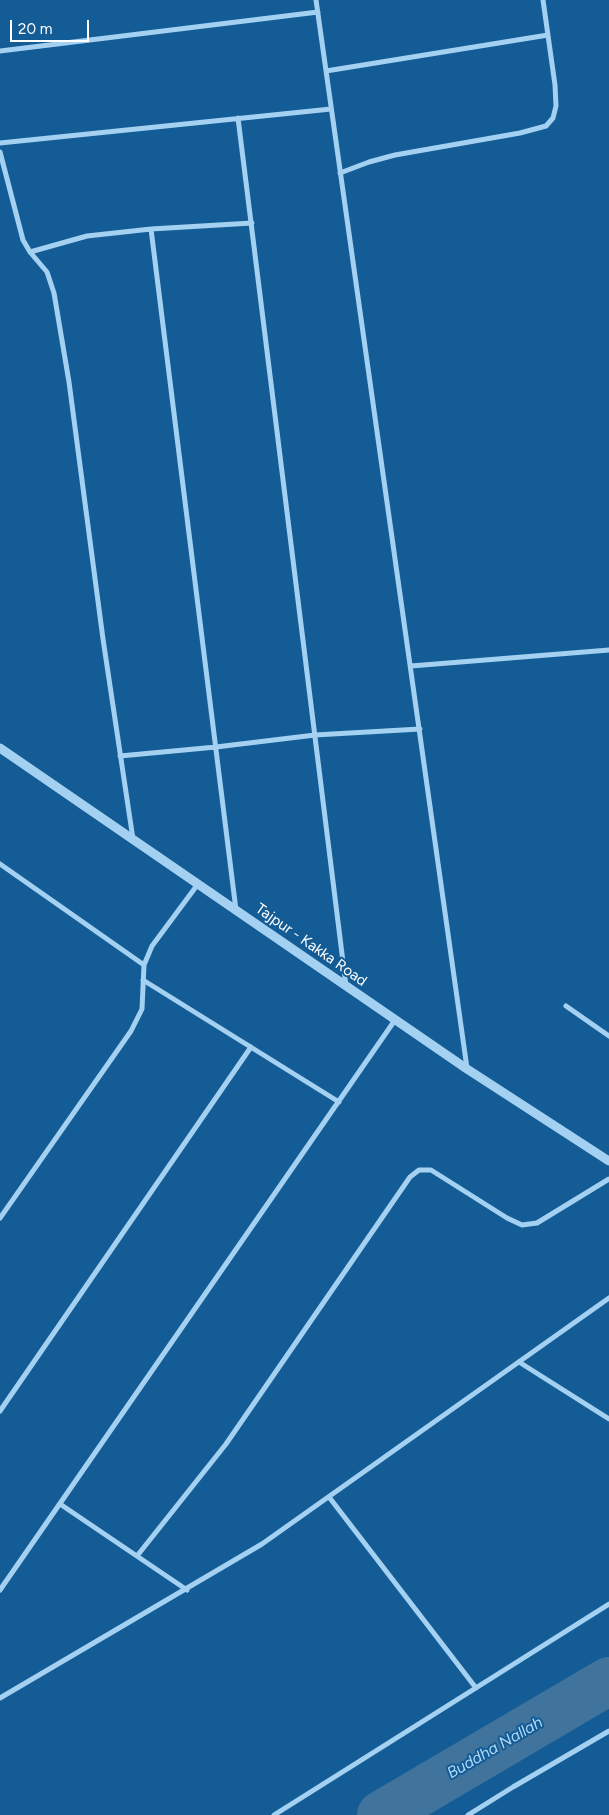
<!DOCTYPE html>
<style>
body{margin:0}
#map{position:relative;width:609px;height:1815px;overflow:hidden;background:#145c95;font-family:Figtree,sans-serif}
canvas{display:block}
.scale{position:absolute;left:10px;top:20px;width:79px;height:22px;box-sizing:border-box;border:2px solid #fff;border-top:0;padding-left:6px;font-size:15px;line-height:18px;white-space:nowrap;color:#fff;-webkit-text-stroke:4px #145c95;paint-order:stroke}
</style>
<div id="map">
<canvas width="609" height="1815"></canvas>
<div class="scale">20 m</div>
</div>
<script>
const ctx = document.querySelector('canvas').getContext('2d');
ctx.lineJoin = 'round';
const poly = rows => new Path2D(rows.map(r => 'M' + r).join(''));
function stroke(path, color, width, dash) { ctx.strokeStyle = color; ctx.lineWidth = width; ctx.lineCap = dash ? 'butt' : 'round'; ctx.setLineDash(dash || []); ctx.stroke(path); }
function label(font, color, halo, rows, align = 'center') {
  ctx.font = font + ' Figtree,sans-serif'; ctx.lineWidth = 4; ctx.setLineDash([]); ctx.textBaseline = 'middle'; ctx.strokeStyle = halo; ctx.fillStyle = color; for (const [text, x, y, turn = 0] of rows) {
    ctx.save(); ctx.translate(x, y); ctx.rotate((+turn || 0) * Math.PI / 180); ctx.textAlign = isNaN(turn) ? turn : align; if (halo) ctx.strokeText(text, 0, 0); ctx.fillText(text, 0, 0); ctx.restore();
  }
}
stroke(poly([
 [381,1815,609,1681]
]), '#41749d', 48);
stroke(poly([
 [316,0,467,1068],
 [0,51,318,12],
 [326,71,548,35],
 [238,118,346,986],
 [0,143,331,109],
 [0,152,23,240,30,252,47,272,54,293,69,382,103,639,133,839],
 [340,173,369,162,395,155,520,133,546,126,553,118,556,106,555,85,543,0],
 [151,229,236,910],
 [30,252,87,236,151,229,252,223],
 [411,666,609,650],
 [120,756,216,747,315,735,420,729],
 [0,864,144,965],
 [143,980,339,1102],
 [566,1006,609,1036],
 [0,1218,131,1031,142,1009,144,965,152,946,198,884],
 [519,1362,609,1419],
 [0,1411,251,1047],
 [329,1497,476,1688],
 [60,1504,187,1590],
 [137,1556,226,1444,410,1177,419,1170,431,1170,507,1218,522,1225,537,1223,609,1179],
 [0,1590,395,1020],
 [0,1698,262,1544,609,1298],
 [274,1815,609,1604],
 [468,1815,513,1787,609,1731]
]), '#a4d1f2', 5);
stroke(poly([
 [0,748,467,1069,609,1161]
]), '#a4d1f2', 9);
label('15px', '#fff', '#145c95', [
 ["Tajpur - Kakka Road",311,945,35]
]);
label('italic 16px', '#b1daf9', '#145c95', [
 ["Buddha Nallah",495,1748,-30]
]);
</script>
